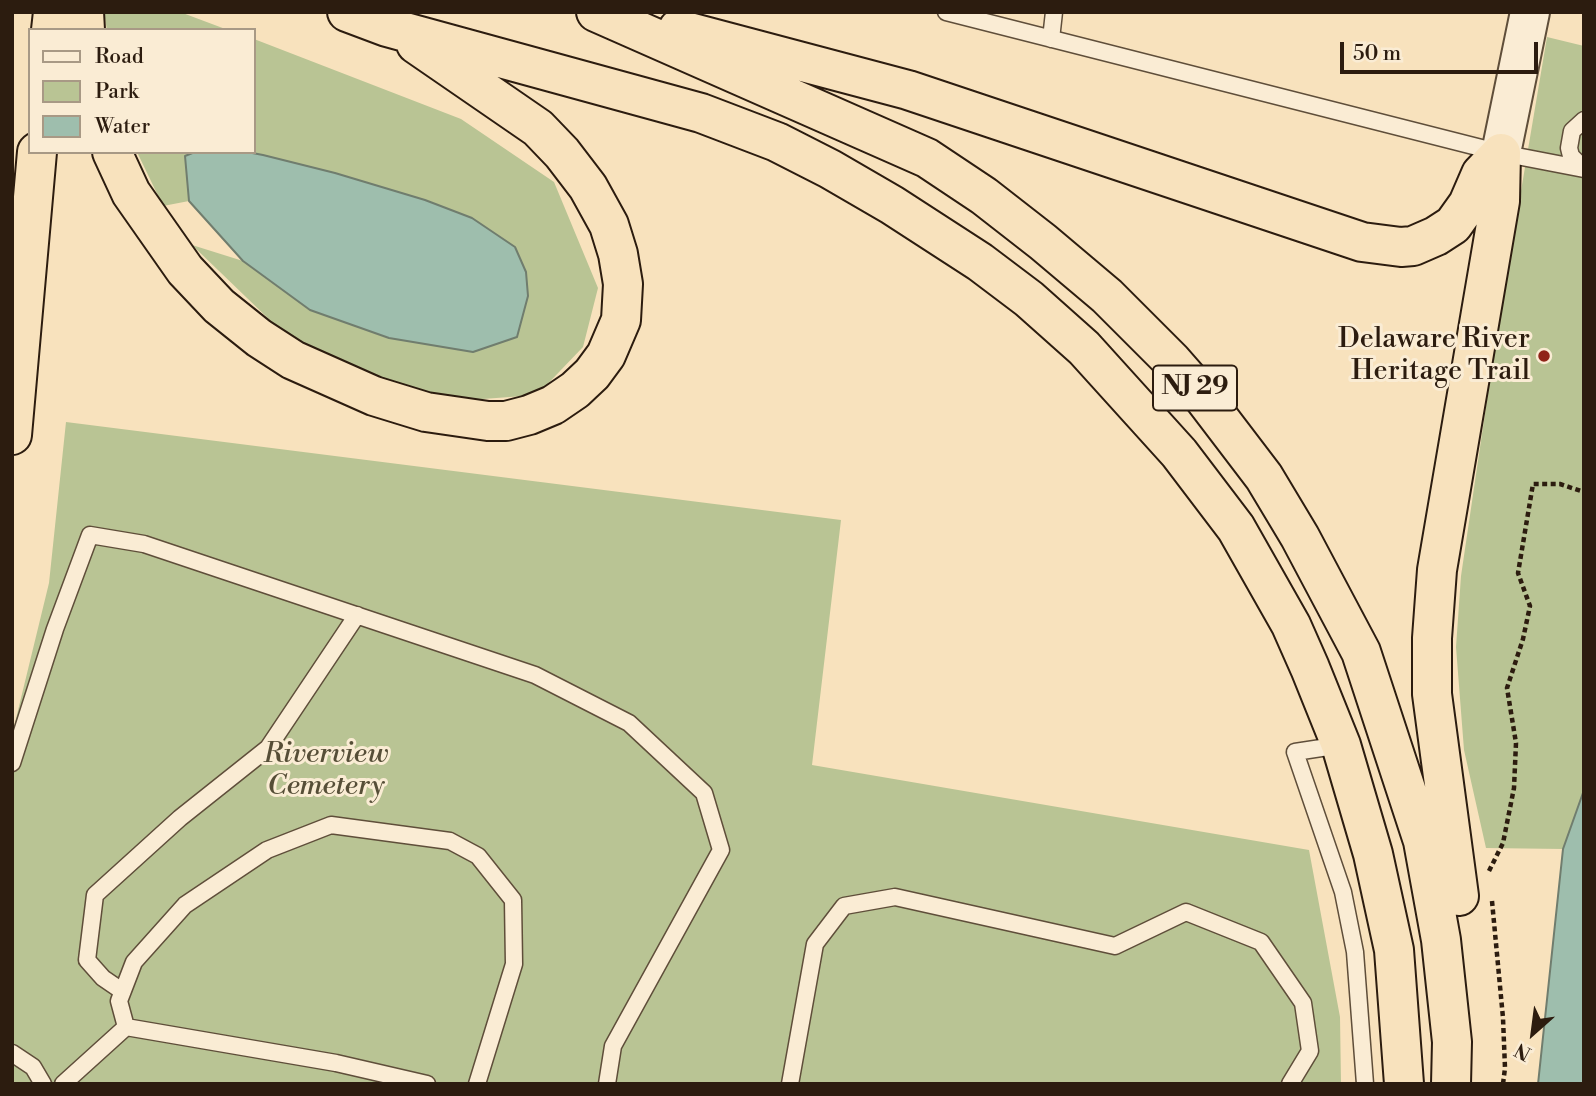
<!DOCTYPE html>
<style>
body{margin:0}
#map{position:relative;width:1596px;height:1096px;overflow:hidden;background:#f8e2bd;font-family:"Libre Bodoni",serif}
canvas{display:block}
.frame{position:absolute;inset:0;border:14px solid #2c1c0f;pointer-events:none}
.legend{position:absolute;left:28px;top:28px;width:228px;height:126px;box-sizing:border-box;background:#faecd4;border:2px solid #a89985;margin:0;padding:9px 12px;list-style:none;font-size:21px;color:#2c1c0f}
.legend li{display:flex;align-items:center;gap:14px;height:35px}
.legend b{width:35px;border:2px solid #a89985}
.north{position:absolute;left:1498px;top:998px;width:70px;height:70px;-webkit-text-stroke:5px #faecd4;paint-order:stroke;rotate:208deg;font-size:19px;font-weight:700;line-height:28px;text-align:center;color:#2c1c0f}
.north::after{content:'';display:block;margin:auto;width:24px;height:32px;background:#2c1c0f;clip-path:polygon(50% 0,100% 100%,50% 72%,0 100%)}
.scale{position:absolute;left:1340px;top:42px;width:198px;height:32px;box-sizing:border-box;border:4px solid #2c1c0f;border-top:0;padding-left:9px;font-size:21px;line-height:24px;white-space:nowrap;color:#2c1c0f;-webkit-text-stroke:5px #faecd4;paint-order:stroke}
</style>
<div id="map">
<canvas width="1596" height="1096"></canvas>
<div class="frame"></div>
<ul class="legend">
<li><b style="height:9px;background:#faecd4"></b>Road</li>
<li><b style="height:19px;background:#b9c494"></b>Park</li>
<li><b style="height:19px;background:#9ebead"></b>Water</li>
</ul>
<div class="north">N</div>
<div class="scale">50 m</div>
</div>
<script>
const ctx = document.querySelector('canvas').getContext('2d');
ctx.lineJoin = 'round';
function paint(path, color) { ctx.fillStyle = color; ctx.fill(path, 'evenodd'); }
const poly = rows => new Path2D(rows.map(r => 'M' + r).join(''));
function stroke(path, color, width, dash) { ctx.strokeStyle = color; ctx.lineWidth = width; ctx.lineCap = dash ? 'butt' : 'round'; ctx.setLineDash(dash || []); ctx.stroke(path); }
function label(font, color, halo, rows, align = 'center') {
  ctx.font = font + ' "Libre Bodoni",serif'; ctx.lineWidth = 6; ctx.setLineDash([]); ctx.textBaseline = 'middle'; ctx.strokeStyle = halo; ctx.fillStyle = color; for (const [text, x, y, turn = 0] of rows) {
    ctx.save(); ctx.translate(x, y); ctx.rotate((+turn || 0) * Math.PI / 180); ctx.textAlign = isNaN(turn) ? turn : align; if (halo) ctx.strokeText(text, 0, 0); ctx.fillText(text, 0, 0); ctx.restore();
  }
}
paint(poly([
 [104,12,180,12,228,30,107,30],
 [1547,37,1584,46,1584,790,1563,849,1486,848,1464,750,1456,647,1461,576,1496,339],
 [254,39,461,119,554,182,598,288,583,347,537,395,442,402,302,351,192,245,243,261,310,310,425,200,335,173,247,152,254,152],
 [137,152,195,152,185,156,189,201,163,206],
 [66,422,841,520,812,765,1309,850,1340,1017,1341,1084,12,1084,12,735,49,583]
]), '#b9c494');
const water = poly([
 [195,152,247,152,263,155,335,173,425,200,472,218,515,247,526,272,528,296,517,337,473,352,389,338,310,310,243,261,189,201,185,156,195,152],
 [1584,790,1584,1084,1538,1084,1563,849,1584,790]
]);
paint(water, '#9ebead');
stroke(water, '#707d6e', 2);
const service = poly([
 [946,12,1501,153,1584,169],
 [1051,39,1054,12],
 [1584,169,1571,156,1569,148,1572,131,1584,120],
 [1341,745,1295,752,1343,892,1355,952,1365,1084],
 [12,763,55,629,90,535,144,544,535,675,629,723,704,793,721,850,613,1046,607,1084],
 [122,991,103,978,87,960,95,895,180,818,268,748,357,615],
 [126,1027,119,1001,134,962,185,905,267,850,331,825,450,841,478,856,513,900,514,964,477,1084],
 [12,1053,33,1067,43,1084],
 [63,1084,126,1027,336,1063,427,1084],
 [790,1084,815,944,844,906,895,897,1115,946,1186,912,1261,942,1303,1003,1310,1051,1290,1084]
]);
const tertiary = poly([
 [1501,153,1530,12]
]);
const trunk = poly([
 [51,30,53,12],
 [12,435,37,152]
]);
const motorway = poly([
 [84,12,85,30],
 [347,12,387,27,701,113,777,142,830,169,892,205,980,262,1029,299,1084,348,1179,453,1236,528,1291,625,1310,668,1341,745,1373,854,1394,950,1404,1084],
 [596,12,927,158,984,196,1043,242,1107,296,1172,361,1200,393,1264,477,1300,537,1361,652,1423,841,1441,940,1452,1042,1451,1084],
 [678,29,908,90,1362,242,1401,247,1413,246,1436,236,1453,225,1468,204,1481,174,1501,153],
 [112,152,131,193,185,270,219,306,259,338,293,360,374,396,426,412,488,421,506,421,529,415,553,405,575,390,592,374,606,355,621,320,623,284,618,254,609,225,588,187,562,153,538,128,416,44],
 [1459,896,1432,694,1432,638,1437,570,1500,201,1501,153]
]);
stroke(service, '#5f4e3a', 19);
stroke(tertiary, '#5f4e3a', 42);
stroke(trunk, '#2c1c0f', 42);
stroke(motorway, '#2c1c0f', 42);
stroke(poly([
 [1489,871,1503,843,1514,788,1516,743,1507,688,1523,639,1530,606,1518,573,1533,484,1560,484,1584,492],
 [1492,901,1503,1018,1505,1068,1503,1084]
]), '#2c1c0f', 4.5, [5, 3.5]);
stroke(service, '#faecd4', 16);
stroke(tertiary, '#faecd4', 38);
stroke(trunk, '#f8e2bd', 38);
stroke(motorway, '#f8e2bd', 38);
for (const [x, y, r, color] of [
 [1544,356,7,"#8f2418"]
]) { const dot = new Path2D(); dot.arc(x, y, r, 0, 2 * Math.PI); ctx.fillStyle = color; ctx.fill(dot); stroke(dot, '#faecd4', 2.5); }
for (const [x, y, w] of [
 [1195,388,84]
]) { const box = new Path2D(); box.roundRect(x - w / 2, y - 22.5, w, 45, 5); ctx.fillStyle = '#faecd4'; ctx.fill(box); stroke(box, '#2c1c0f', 2); }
label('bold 26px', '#2c1c0f', null, [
 ["NJ 29",1195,388]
]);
label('28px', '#2c1c0f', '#faecd4', [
 ["Delaware River",1530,340],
 ["Heritage Trail",1530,372]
], 'right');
label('italic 28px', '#564e37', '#faecd4', [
 ["Riverview",326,755],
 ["Cemetery",326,787]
]);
</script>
